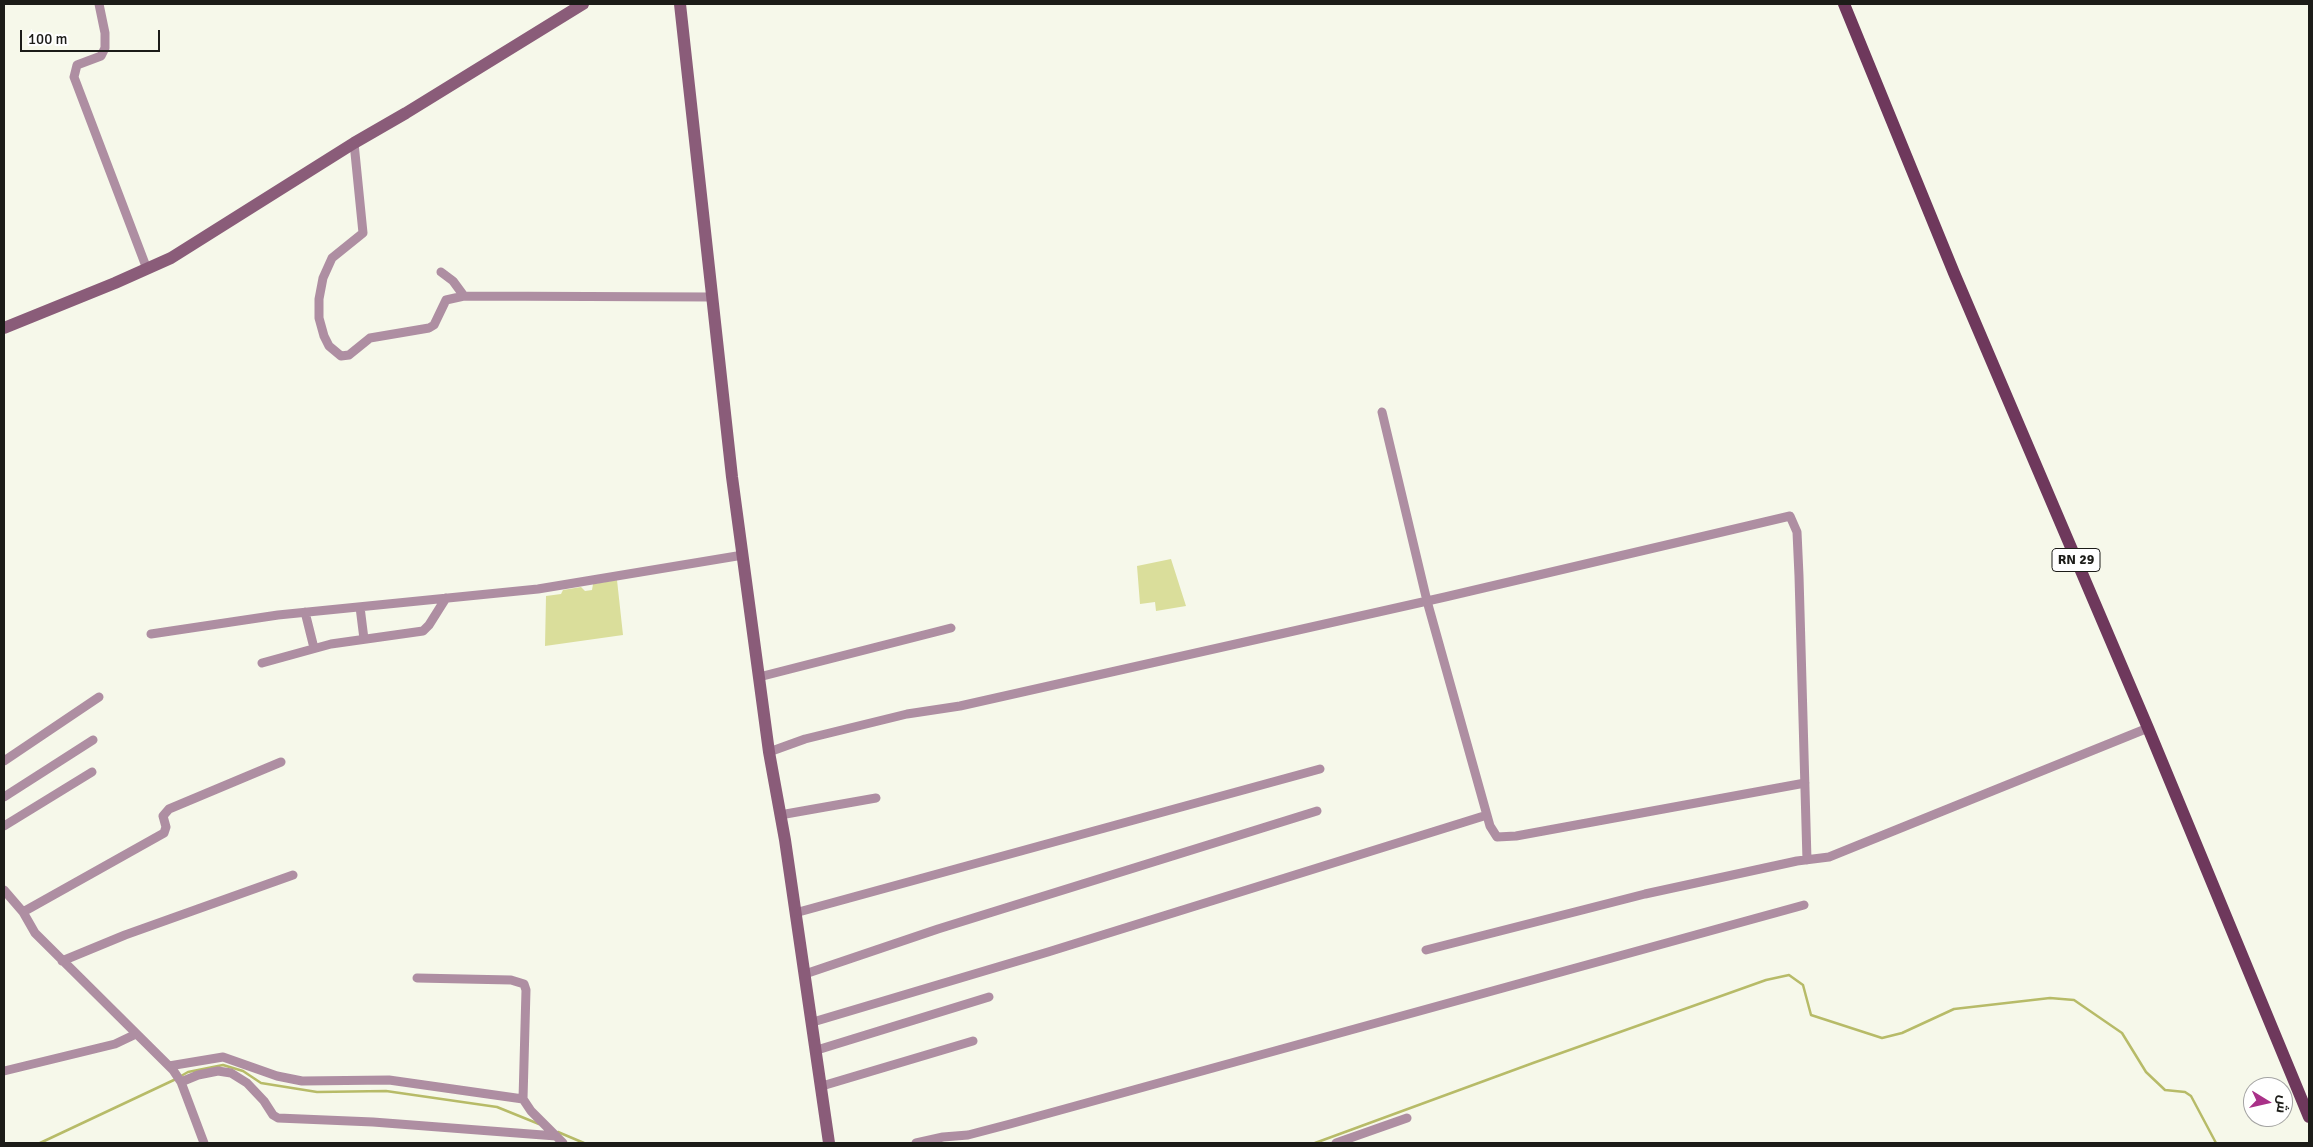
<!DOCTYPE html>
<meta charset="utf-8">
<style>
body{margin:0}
#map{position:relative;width:2313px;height:1147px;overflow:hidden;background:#f6f8ea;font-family:Signika,Cairo,sans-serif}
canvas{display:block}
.frame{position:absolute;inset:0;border:5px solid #1c1c18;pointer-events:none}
.north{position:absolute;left:2243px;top:1077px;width:50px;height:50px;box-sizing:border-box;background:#fff;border:1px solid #a4a4a3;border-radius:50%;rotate:99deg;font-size:14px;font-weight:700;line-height:20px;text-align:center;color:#1c1c18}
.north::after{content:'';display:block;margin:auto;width:18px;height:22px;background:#a93188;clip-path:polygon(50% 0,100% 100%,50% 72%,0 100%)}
.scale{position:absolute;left:20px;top:30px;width:140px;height:22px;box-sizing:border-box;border:2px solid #1c1c18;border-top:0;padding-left:6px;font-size:15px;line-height:18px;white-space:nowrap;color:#1c1c18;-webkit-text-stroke:4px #fff;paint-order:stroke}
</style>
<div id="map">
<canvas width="2313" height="1147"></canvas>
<div class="frame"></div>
<div class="north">ش</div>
<div class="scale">100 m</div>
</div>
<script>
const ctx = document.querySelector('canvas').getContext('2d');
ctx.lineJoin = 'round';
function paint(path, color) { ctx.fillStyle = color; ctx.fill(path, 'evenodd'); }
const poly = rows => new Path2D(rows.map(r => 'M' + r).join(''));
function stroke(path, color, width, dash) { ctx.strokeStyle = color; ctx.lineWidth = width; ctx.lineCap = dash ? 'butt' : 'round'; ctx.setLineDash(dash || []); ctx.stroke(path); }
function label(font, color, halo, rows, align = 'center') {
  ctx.font = font + ' Signika,sans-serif'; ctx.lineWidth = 4; ctx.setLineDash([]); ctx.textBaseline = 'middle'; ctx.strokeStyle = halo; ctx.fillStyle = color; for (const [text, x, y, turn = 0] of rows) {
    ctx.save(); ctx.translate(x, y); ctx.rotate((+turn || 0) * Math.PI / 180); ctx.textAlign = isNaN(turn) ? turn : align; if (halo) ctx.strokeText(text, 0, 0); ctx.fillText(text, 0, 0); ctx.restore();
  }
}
paint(poly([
 [1171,559,1186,606,1156,611,1155,602,1140,604,1137,566],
 [617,580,623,635,545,646,546,596,561,594,563,590,581,587,585,591,592,590,593,584]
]), '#dade9b');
stroke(poly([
 [181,1076,188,1072,223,1065,243,1071,261,1083,317,1092,386,1091,497,1107,539,1124],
 [558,1132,584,1143],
 [40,1143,176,1079],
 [1315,1143,1533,1063,1766,980,1789,975,1803,985,1811,1015,1882,1038,1902,1033,1954,1009,2050,998,2074,1000,2122,1033,2146,1072,2165,1090,2185,1092,2191,1096,2216,1143]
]), '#b7bb68', 2.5);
stroke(poly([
 [99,4,105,33,105,48,101,56,77,65,74,77,147,269],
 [354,143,363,233,332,258,323,278,319,299,319,318,324,336,329,346,341,356,349,355,370,338,429,328,434,325,446,300,464,296,711,297],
 [441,272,453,281,464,296],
 [1382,412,1427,601,1490,826,1497,837,1516,836,1805,783],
 [360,607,364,639],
 [305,612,314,648],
 [151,634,278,615,538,589,743,555],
 [262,663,331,644,423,631,429,625,446,598],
 [759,677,951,628],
 [769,752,805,739,907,714,960,706,1445,597,1790,516,1797,532,1799,576,1807,860],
 [4,761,99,697],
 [4,797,93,740],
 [780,815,876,798],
 [4,826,92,772],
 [4,890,23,912,35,933,173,1070,181,1082,204,1143],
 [23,912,164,833,166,827,163,816,169,809,281,762],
 [795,913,1320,769],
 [1426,950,1645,894,1797,861,1829,857,2148,728],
 [62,961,125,935,293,875],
 [805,974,938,929,1317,811],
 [417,978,511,980,524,984,526,990,523,1099],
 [813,1022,1048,952,1487,815],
 [817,1050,989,997],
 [169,1066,223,1057,277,1076,302,1081,389,1080,523,1099,531,1111,563,1143],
 [4,1071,115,1044,136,1034],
 [181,1082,198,1075,218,1071,231,1073,247,1083,264,1101,273,1115,278,1118,373,1122,556,1136],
 [822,1086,973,1041],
 [916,1143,943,1137,968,1135,1010,1124,1804,905],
 [1336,1143,1407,1118]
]), '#ae8ea2', 9);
stroke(poly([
 [680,4,732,477,769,752,785,840,829,1143],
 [4,328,115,283,171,258,354,143,406,113,583,4]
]), '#8a5c79', 12);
stroke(poly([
 [1844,4,1954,273,2148,728,2309,1117]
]), '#6e385c', 12);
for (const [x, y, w] of [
 [2076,560,48]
]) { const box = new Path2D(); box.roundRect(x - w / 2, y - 11.5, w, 23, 4); ctx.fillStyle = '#fff'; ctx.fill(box); stroke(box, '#1c1c18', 1); }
label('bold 14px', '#1c1c18', null, [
 ["RN 29",2076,560]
]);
</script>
